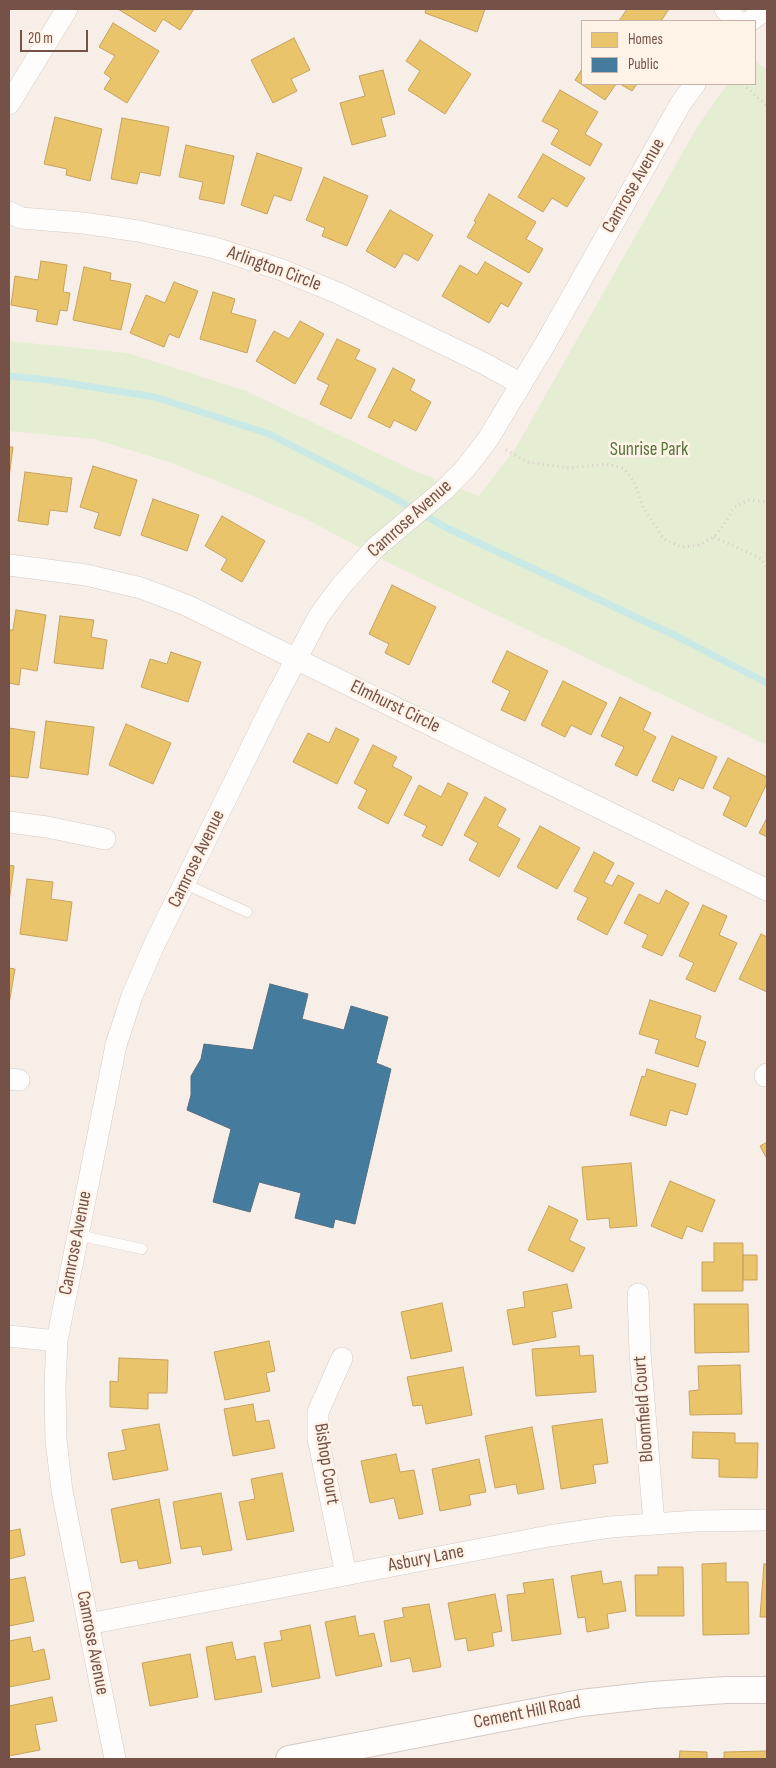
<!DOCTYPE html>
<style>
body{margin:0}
#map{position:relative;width:776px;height:1768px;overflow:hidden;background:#f7efe7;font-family:"Sofia Sans Condensed",sans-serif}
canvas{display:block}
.frame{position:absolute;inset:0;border:10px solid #755147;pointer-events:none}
.legend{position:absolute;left:581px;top:20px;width:175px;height:65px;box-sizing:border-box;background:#fff3e8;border:1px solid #c8b2a8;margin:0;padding:6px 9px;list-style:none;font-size:15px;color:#755147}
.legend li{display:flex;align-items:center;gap:10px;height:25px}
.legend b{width:25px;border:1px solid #c8b2a8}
.scale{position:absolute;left:20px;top:30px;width:68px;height:22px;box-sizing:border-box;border:2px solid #755147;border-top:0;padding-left:6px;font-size:15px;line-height:18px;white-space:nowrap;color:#755147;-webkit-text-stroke:4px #fff3e8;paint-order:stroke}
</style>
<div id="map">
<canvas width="776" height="1768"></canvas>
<div class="frame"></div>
<ul class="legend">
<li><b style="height:14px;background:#e9c46a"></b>Homes</li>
<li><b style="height:14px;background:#457b9d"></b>Public</li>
</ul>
<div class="scale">20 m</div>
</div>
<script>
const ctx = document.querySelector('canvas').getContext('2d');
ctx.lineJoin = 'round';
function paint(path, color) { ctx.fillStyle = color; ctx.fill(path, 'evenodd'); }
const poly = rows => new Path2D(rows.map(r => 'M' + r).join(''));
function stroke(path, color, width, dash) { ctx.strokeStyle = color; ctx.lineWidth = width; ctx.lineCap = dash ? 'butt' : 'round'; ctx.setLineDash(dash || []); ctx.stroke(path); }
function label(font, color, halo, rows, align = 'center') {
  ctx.font = font + ' "Sofia Sans Condensed",sans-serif'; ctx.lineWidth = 5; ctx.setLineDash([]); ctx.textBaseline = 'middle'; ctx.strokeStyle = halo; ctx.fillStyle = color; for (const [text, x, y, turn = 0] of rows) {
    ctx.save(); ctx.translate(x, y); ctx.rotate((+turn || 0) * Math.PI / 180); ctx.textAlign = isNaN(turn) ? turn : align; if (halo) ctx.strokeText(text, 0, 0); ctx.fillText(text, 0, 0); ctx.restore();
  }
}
paint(poly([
 [755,61,767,69,767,745,393,565,306,519,239,490,169,462,94,439,9,431,9,341,128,353,246,391,417,472,479,496,515,449,696,129,727,84,755,84]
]), '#e5edd2');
const homes = poly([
 [118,9,194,9,180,30,163,19,155,32,118,9],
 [426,9,485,9,477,32,425,13,426,9],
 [627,9,669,9,661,21,619,21,627,9],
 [113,23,159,51,127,103,104,89,111,78,104,73,115,56,99,47,113,23],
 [294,38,310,70,291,79,297,91,273,103,251,60,294,38],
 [420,40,471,74,445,114,408,90,420,71,406,61,420,40],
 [582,69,582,84,616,84,605,100,575,80,582,69],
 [383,70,395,114,381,118,386,136,352,145,340,103,365,96,359,76,383,70],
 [620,84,637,84,632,91,620,84],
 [560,90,598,112,585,134,602,144,590,166,551,144,559,130,542,121,560,90],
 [55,117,102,129,90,181,66,175,67,169,44,164,55,117],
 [122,118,169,127,160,176,140,172,137,184,111,179,122,118],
 [186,145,234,156,224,204,199,199,203,182,179,177,186,145],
 [257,153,302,168,291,201,274,195,267,214,241,205,257,153],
 [543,154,585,178,567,207,552,198,543,212,518,197,543,154],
 [324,177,368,196,347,246,322,236,325,228,306,220,324,177],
 [489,194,536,222,526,239,543,249,529,273,467,237,476,222,474,221,489,194],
 [390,210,433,235,418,261,404,253,395,268,366,251,390,210],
 [41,261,67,265,63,292,70,293,67,311,60,310,57,325,36,321,38,310,11,305,15,276,38,280,41,261],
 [485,262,522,283,508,307,501,303,489,323,442,296,460,265,477,275,485,262],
 [84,267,111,273,110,280,131,284,121,330,73,320,84,267],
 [174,282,198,291,179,338,169,334,164,347,130,333,146,295,165,303,174,282],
 [213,292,235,299,231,313,256,320,247,353,200,339,213,292],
 [300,321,324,334,295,384,256,361,274,331,289,339,300,321],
 [337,339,360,350,355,359,376,369,351,419,320,404,329,385,317,379,337,339],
 [393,368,415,380,410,390,431,402,416,431,394,420,390,428,368,417,393,368],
 [9,447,13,447,9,478,9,447],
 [93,466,137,480,120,536,94,528,99,513,80,507,93,466],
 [25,472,72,478,67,512,50,510,48,525,18,521,25,472],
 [153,499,199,515,187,551,141,535,153,499],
 [222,516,265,541,242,582,221,570,227,559,205,546,222,516],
 [392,585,436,607,409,665,385,653,389,644,369,634,392,585],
 [16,610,46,615,37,671,21,668,19,685,9,683,9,630,13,630,16,610],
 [60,616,94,620,91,637,107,640,103,669,54,663,60,616],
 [507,651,548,671,525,721,501,710,510,691,492,682,507,651],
 [171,652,201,662,188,702,141,687,150,659,167,664,171,652],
 [563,681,607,703,591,735,571,725,565,737,541,725,563,681],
 [620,697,651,713,643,730,656,737,637,776,615,765,624,747,601,736,620,697],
 [46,721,94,727,88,775,40,768,46,721],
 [126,724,171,743,153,784,109,765,126,724],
 [9,728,35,732,28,778,9,776,9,728],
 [336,728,359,739,337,784,293,762,308,733,329,743,336,728],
 [672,736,717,757,703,789,679,778,673,791,652,781,672,736],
 [373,745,397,757,392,766,412,777,388,824,358,808,367,790,354,783,373,745],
 [728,758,767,777,767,783,746,827,723,815,731,797,713,788,728,758],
 [448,783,468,793,442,846,422,836,427,826,404,815,419,785,441,797,448,783],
 [485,797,506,809,497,826,520,839,499,877,469,860,478,843,464,835,485,797],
 [767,818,767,837,759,833,767,818],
 [540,826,580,848,557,889,517,867,540,826],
 [594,852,614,863,604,882,612,886,618,875,634,883,607,935,577,919,588,898,574,891,594,852],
 [9,865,14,866,9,902,9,865],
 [27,879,53,882,51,899,72,902,67,941,20,934,27,879],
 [666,890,689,903,662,956,642,947,648,935,624,923,639,894,659,904,666,890],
 [703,905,727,916,719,935,737,943,715,992,686,979,694,963,679,956,703,905],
 [761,934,767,937,767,992,739,979,761,934],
 [9,968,15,969,9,1004,9,968],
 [650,1000,701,1016,695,1038,706,1042,698,1067,655,1053,659,1040,639,1034,650,1000],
 [647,1069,696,1084,687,1115,670,1110,666,1126,630,1115,642,1076,645,1077,647,1069],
 [767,1142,767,1159,760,1146,767,1142],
 [631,1163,637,1226,610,1228,609,1218,587,1220,582,1167,631,1163],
 [670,1181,715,1200,702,1232,687,1226,682,1239,651,1226,670,1181],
 [549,1206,578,1220,569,1240,585,1248,573,1272,528,1250,549,1206],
 [714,1243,743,1243,743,1291,702,1291,702,1262,714,1262,714,1243],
 [743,1255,757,1255,757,1280,743,1280,743,1255],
 [567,1284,572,1308,552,1312,556,1337,513,1345,507,1310,525,1307,523,1292,567,1284],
 [442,1303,452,1351,411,1359,401,1312,442,1303],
 [694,1304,748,1304,749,1352,695,1353,694,1304],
 [269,1341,275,1371,266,1373,270,1391,225,1400,214,1352,269,1341],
 [579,1346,580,1356,593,1355,596,1392,536,1396,532,1349,579,1346],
 [119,1358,168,1360,167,1393,148,1393,148,1409,110,1407,110,1381,118,1382,119,1358],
 [740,1365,742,1414,690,1415,689,1391,699,1390,698,1366,740,1365],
 [463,1367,472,1415,426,1424,422,1405,413,1406,407,1377,463,1367],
 [253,1404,256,1422,269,1420,275,1448,233,1456,224,1409,253,1404],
 [602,1419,608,1463,593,1465,596,1483,561,1489,552,1426,602,1419],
 [159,1424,168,1470,113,1480,108,1453,126,1450,122,1430,159,1424],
 [532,1427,544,1489,518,1494,516,1484,495,1488,485,1436,532,1427],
 [693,1432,735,1433,735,1443,758,1443,757,1478,719,1477,719,1459,692,1458,693,1432],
 [396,1454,400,1472,414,1470,423,1514,399,1519,394,1498,370,1503,361,1461,396,1454],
 [479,1459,486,1492,469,1495,471,1505,440,1511,432,1469,479,1459],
 [282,1473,294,1531,247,1540,239,1502,255,1499,251,1479,282,1473],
 [221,1493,232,1550,203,1555,201,1546,181,1549,173,1502,221,1493],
 [159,1499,171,1563,139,1569,137,1560,121,1563,111,1509,159,1499],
 [20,1529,25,1555,9,1559,9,1531,20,1529],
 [726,1563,726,1582,748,1582,749,1634,703,1635,702,1564,726,1563],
 [764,1564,767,1564,767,1617,760,1617,764,1564],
 [658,1567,683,1567,684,1616,636,1616,635,1575,658,1575,658,1567],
 [601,1571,603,1584,621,1581,626,1611,607,1614,609,1628,587,1632,585,1617,578,1618,571,1576,601,1571],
 [25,1577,34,1621,9,1626,9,1580,25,1577],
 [553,1579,561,1634,512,1641,507,1595,525,1593,523,1583,553,1579],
 [495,1594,502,1631,492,1633,494,1646,468,1651,466,1638,455,1640,448,1603,495,1594],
 [429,1604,441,1667,413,1672,410,1658,391,1662,384,1621,404,1617,402,1608,429,1604],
 [355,1616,359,1636,374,1633,382,1666,336,1676,325,1622,355,1616],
 [310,1625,320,1678,272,1687,264,1643,282,1640,280,1631,310,1625],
 [30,1637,33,1652,44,1649,50,1679,9,1687,9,1641,30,1637],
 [232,1642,236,1660,255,1656,262,1692,215,1700,206,1647,232,1642],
 [190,1654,198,1697,150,1706,142,1663,190,1654],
 [52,1697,57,1721,35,1725,40,1750,9,1756,9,1706,52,1697],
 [680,1751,707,1752,707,1759,679,1759,680,1751],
 [767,1751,767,1759,724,1759,724,1752,767,1751]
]);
paint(homes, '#e9c46a');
stroke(homes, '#c6a260', 1);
const public = poly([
 [270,984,308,994,302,1019,344,1030,351,1006,388,1017,376,1063,391,1069,355,1224,335,1219,333,1228,295,1218,301,1193,259,1182,250,1212,213,1202,231,1129,187,1110,191,1095,191,1076,201,1059,204,1044,253,1050,270,984]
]);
paint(public, '#457b9d');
stroke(public, '#536e83', 1);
stroke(poly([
 [9,376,48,380,155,397,269,434,389,495,447,528,676,636,767,683]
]), '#c9e9e7', 7);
const service = poly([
 [185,884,247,912],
 [78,1235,142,1249]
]);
const minor = poly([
 [725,9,737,21],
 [750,21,767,9],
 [9,104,67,9],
 [9,212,21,218,83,223,138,231,215,248,282,270,340,294,483,363,521,384],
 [9,565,86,575,141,588,186,605,767,890],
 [9,822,47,827,105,839],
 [765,1076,767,1074],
 [9,1079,19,1080],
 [638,1294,640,1352,654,1524],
 [9,1336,57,1341],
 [342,1358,318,1412,318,1438,346,1575],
 [88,1624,549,1536,610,1527,654,1524,696,1521,767,1520],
 [115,1759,62,1491,56,1440,55,1386,57,1341,65,1300,116,1045,132,996,154,945,276,697,319,616,341,586,375,548,444,490,465,469,488,439,544,346,681,103,695,84]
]);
const tertiary = poly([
 [289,1759,581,1703,653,1695,726,1690,767,1690]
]);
stroke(service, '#d5cac5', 11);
stroke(minor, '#d5cac5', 22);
stroke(tertiary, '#d5cac5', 28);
stroke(poly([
 [743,84,767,106],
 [506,450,527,462,569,468,607,464,623,468,634,481,643,507,664,539,681,547,698,545,714,537,724,525,734,507,749,500,767,502],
 [714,537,762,559,767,570]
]), '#d9cfcb', 3, [1, 4]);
stroke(service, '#fefdfb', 10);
stroke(minor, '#fefdfb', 21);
stroke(tertiary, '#fefdfb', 26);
label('19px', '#755147', '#fff3e8', [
 ["Camrose Avenue",634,186,-60],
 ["Arlington Circle",274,269,20],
 ["Camrose Avenue",410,519,-42],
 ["Elmhurst Circle",395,707,26],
 ["Camrose Avenue",197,859,-64],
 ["Camrose Avenue",76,1243,-79],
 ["Bloomfield Court",644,1409,-94],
 ["Bishop Court",326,1464,81],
 ["Asbury Lane",426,1559,-11],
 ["Camrose Avenue",92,1643,79],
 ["Cement Hill Road",527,1713,-11]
]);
label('19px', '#56753c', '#fff3e8', [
 ["Sunrise Park",649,450]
]);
</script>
